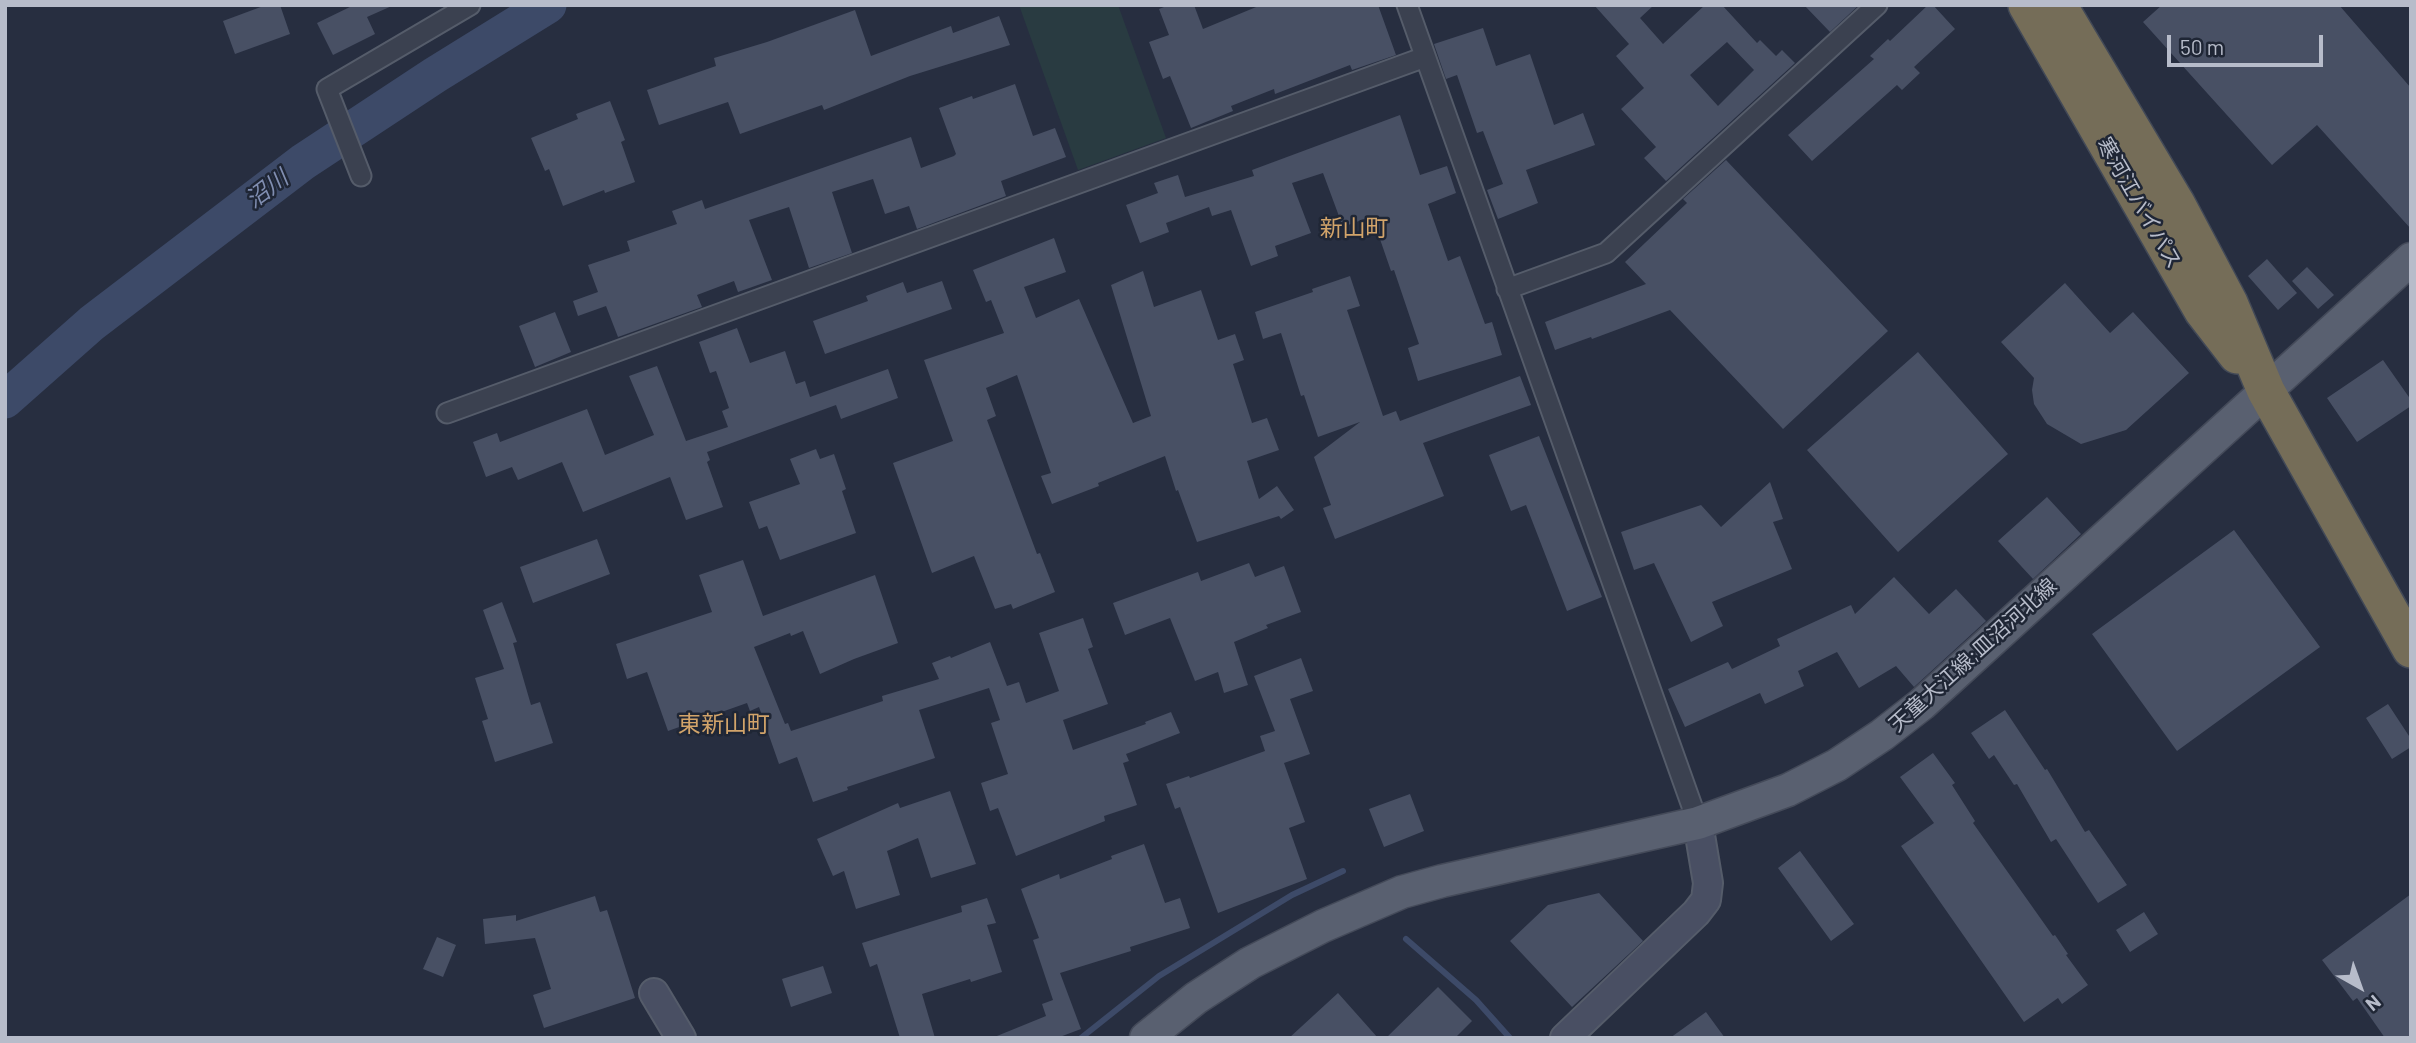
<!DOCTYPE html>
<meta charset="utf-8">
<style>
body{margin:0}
#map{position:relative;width:2416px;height:1043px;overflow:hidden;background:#272e40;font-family:Barlow,sans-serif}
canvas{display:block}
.frame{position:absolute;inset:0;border:7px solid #b7bcca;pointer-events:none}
.north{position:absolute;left:2325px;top:952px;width:70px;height:70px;-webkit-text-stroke:5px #1f2635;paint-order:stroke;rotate:140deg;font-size:19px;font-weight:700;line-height:28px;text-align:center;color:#b7bcca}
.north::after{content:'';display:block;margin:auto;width:24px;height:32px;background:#b7bcca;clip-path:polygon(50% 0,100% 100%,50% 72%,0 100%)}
.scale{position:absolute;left:2167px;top:35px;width:156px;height:32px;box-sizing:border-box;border:4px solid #b7bcca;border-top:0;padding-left:9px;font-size:21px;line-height:24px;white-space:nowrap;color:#b7bcca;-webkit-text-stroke:5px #1f2635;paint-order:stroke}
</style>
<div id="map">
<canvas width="2416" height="1043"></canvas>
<div class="frame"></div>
<div class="north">N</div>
<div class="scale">50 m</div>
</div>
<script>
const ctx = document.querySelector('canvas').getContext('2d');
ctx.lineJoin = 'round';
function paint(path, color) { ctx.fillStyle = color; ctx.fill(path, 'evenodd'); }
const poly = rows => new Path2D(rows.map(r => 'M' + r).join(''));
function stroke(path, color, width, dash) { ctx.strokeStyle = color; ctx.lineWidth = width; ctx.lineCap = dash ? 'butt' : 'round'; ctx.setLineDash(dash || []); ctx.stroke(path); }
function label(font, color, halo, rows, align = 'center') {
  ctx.font = font + ' Barlow,"Noto Sans JP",sans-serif'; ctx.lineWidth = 5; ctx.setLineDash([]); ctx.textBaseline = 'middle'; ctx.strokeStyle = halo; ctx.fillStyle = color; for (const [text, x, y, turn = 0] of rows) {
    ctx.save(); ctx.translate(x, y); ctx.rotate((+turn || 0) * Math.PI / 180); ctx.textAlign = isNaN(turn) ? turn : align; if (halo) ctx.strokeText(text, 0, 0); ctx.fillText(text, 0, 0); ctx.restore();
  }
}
paint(poly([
 [1019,5,1118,5,1166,138,1078,170]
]), '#293b41');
stroke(poly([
 [1406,939,1476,1000,1510,1038],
 [1081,1038,1159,976,1292,895,1343,871]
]), '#3d4a68', 6);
stroke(poly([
 [5,400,92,323,303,162,435,75,548,5]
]), '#3d4a68', 37);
paint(poly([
 [266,5,280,5,290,34,235,54,223,21],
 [354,5,394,5,367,17,375,34,333,55,317,23],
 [1169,5,1194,5,1203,29,1261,5,1378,5,1396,55,1352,70,1350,65,1275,94,1274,89,1231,106,1233,111,1191,128,1170,76,1163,79,1149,42,1169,35,1159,9],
 [1594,5,1654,5,1640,18,1663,44,1705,5,1722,5,1757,43,1760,40,1776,56,1782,50,1795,63,1666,181,1644,158,1656,147,1621,109,1644,88,1616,56,1629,44],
 [1727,42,1754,70,1718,106,1690,75],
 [1804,5,1859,5,1830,32],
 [1928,5,1933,5,1955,29,1914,67,1920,73,1902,90,1897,85,1812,161,1788,135,1874,59,1870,56,1888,39,1890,41],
 [2162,5,2339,5,2411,88,2411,229,2317,125,2272,165,2143,22],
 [855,10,871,56,951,26,953,33,999,16,1010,45,910,76,824,110,822,105,740,134,728,102,659,125,647,90,716,66,714,58,767,42],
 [1483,28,1496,66,1530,54,1554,125,1583,113,1595,145,1526,170,1538,203,1498,219,1487,190,1503,184,1483,131,1477,133,1457,75,1446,79,1434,44],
 [1015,84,1033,136,1055,128,1066,157,1001,181,1006,196,917,229,909,206,885,214,873,179,832,192,852,253,809,268,789,207,749,220,772,280,738,292,734,281,697,295,702,307,618,337,606,306,578,316,573,301,598,292,588,265,630,251,627,241,677,224,672,211,702,200,705,209,911,137,921,168,954,156,956,154,939,108,972,96,973,99],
 [610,101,625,140,621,142,635,182,605,193,604,190,563,206,549,169,545,171,531,138,578,119,576,114],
 [1400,115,1420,175,1447,166,1456,193,1428,204,1448,261,1460,256,1485,324,1492,322,1502,355,1418,381,1408,348,1419,344,1394,270,1391,271,1372,216,1343,227,1323,173,1292,183,1311,233,1275,246,1278,256,1251,266,1231,210,1212,216,1209,207,1166,223,1169,232,1140,243,1126,205,1158,193,1154,183,1178,175,1185,197,1254,176,1252,170],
 [1726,160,1888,331,1783,429,1670,310,1592,339,1591,337,1555,350,1545,322,1646,284,1625,262,1687,203,1683,199],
 [1054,238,1066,272,1024,287,1036,318,1079,299,1133,423,1151,416,1111,285,1143,271,1154,307,1201,290,1218,340,1235,334,1244,360,1233,364,1252,423,1267,418,1279,450,1247,461,1259,499,1277,486,1294,510,1281,519,1279,516,1197,542,1178,490,1176,491,1165,456,1098,483,1099,486,1052,504,1041,476,1051,473,1017,375,986,388,996,416,987,420,1037,554,1040,553,1055,592,1013,609,1011,604,995,609,974,556,932,573,893,463,953,441,924,360,1004,333,991,300,986,302,973,270],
 [2267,259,2297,293,2278,310,2248,276],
 [2307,267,2334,295,2318,309,2292,281],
 [1350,276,1360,306,1347,310,1383,416,1396,411,1400,421,1520,376,1531,405,1423,443,1444,496,1335,539,1323,508,1331,505,1314,457,1360,422,1318,437,1304,395,1301,396,1281,333,1263,339,1255,312,1313,292,1312,289],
 [942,281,952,309,825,354,813,321,868,301,866,296,903,282,907,293],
 [2065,283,2110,333,2133,312,2189,373,2126,430,2081,444,2047,424,2034,404,2032,390,2034,378,2001,342],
 [555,312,571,352,535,367,519,326],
 [737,328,750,363,785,351,796,384,805,381,810,397,888,369,898,398,841,419,836,405,707,452,710,460,707,462,723,507,686,520,670,477,583,512,562,462,518,480,512,467,486,477,473,442,497,433,500,442,587,409,605,455,654,435,629,376,657,366,686,441,728,427,722,411,729,408,716,371,710,373,699,342],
 [1918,352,2008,454,1898,552,1807,450],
 [2383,360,2411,400,2411,406,2357,442,2327,398],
 [1539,436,1602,597,1567,611,1526,505,1511,511,1489,455],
 [816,449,820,459,834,454,846,489,842,491,856,533,780,560,767,526,759,529,749,502,800,484,790,459],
 [1770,482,1783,519,1773,522,1792,569,1712,602,1723,626,1691,642,1654,563,1634,570,1621,532,1701,505,1721,527],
 [2047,497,2081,534,2033,579,1998,541],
 [2234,530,2320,647,2177,751,2092,634],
 [597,539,610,574,533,603,520,567],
 [743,560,763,616,875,575,898,643,854,659,820,674,803,631,791,636,790,633,754,647,785,724,788,723,791,731,883,701,882,696,939,679,932,663,950,656,951,658,990,642,1007,686,1019,682,1026,703,1059,691,1039,633,1083,618,1093,647,1088,649,1108,704,1063,720,1073,750,1146,724,1145,722,1171,712,1180,733,1126,754,1129,761,1123,763,1137,805,1104,816,1105,821,1016,856,998,808,990,811,981,783,1008,774,991,723,1000,720,989,688,919,710,935,758,847,787,848,790,813,802,797,757,779,764,759,707,750,711,747,703,668,731,647,672,627,679,616,644,712,612,699,575],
 [1249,563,1255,577,1284,566,1301,612,1266,625,1268,628,1234,642,1248,685,1224,693,1218,672,1195,681,1170,618,1125,635,1113,603,1198,572,1201,581],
 [1894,577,1929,614,1956,589,1986,621,1914,687,1896,666,1859,688,1837,652,1798,671,1804,686,1765,704,1760,693,1685,727,1668,689,1728,662,1732,669,1780,646,1777,639,1851,605,1855,614],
 [502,602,517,642,513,643,531,705,540,702,553,743,495,762,482,721,488,719,475,678,504,669,483,610],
 [1301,658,1313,691,1290,699,1310,754,1284,763,1305,822,1289,828,1307,879,1218,913,1180,807,1175,809,1166,784,1189,776,1190,778,1265,751,1260,736,1275,731,1254,676],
 [2388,704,2411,739,2411,747,2392,759,2366,718],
 [2005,710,2045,770,2047,769,2085,832,2089,830,2127,885,2098,903,2056,839,2051,842,2017,784,2014,785,1994,755,1989,759,1971,733],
 [1933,753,1955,783,1952,785,1975,821,1973,823,2053,936,2055,935,2068,954,2066,955,2088,985,2062,1004,2058,998,2024,1022,1901,846,1934,823,1900,777],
 [950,791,976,864,931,878,918,838,887,851,900,895,856,909,844,871,833,876,817,839,898,803,900,808],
 [1410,794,1424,831,1384,847,1369,809],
 [1144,844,1165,903,1180,898,1190,928,1130,947,1131,951,1060,973,1081,1029,1057,1038,992,1038,1046,1016,1042,1004,1053,1000,1033,940,1039,938,1021,889,1059,874,1060,879,1112,859,1111,856],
 [1800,851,1854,924,1831,941,1778,868],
 [1599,893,1643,941,1572,1007,1510,941,1548,905],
 [2411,894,2411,1038,2385,1038,2357,998,2353,1001,2322,960],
 [595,896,600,912,607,910,635,998,544,1028,533,995,551,989,535,938,485,944,483,919,516,915,516,921],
 [987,898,996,923,987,925,1002,972,971,982,970,979,922,994,935,1038,900,1038,877,964,870,967,862,943,962,912,961,906],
 [2144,912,2158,934,2130,952,2116,930],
 [437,937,456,945,443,977,423,969],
 [823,966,832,993,791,1007,782,979],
 [1438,987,1472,1021,1455,1038,1386,1038],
 [1338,993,1378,1038,1289,1038],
 [1706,1012,1725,1038,1670,1038]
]), '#485064');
const street = poly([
 [1407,5,1698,823],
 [361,176,327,89,470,5],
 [1507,289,1606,253,1877,5],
 [447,413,1425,57]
]);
const secondary = poly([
 [654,993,681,1038],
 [1565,1038,1696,913,1706,900,1708,883,1698,823]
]);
const primary = poly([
 [1146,1038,1196,998,1250,963,1323,926,1402,892,1442,881,1698,823,1788,790,1837,765,1882,735,1922,704,2411,259]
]);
const highway = poly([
 [2027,5,2203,311,2237,355],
 [2058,5,2177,205,2229,303,2266,391,2411,649]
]);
stroke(street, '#555c6a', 23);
stroke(secondary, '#555c6a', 32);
stroke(primary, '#444a59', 35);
stroke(highway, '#424957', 40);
stroke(street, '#3b4150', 19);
stroke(secondary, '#494f63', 28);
stroke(primary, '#596070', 32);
stroke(highway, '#756d58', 37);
label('21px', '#b7bcca', '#1f2635', [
 ["寒河江バイパス",2139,203,60],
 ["天童大江線;皿沼河北線",1973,655,-42]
]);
label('italic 23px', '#808eb1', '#1f2635', [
 ["沼川",267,189,-37]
]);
label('23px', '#d2a46a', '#1f2635', [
 ["新山町",1354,228],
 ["東新山町",724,724]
]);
</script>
